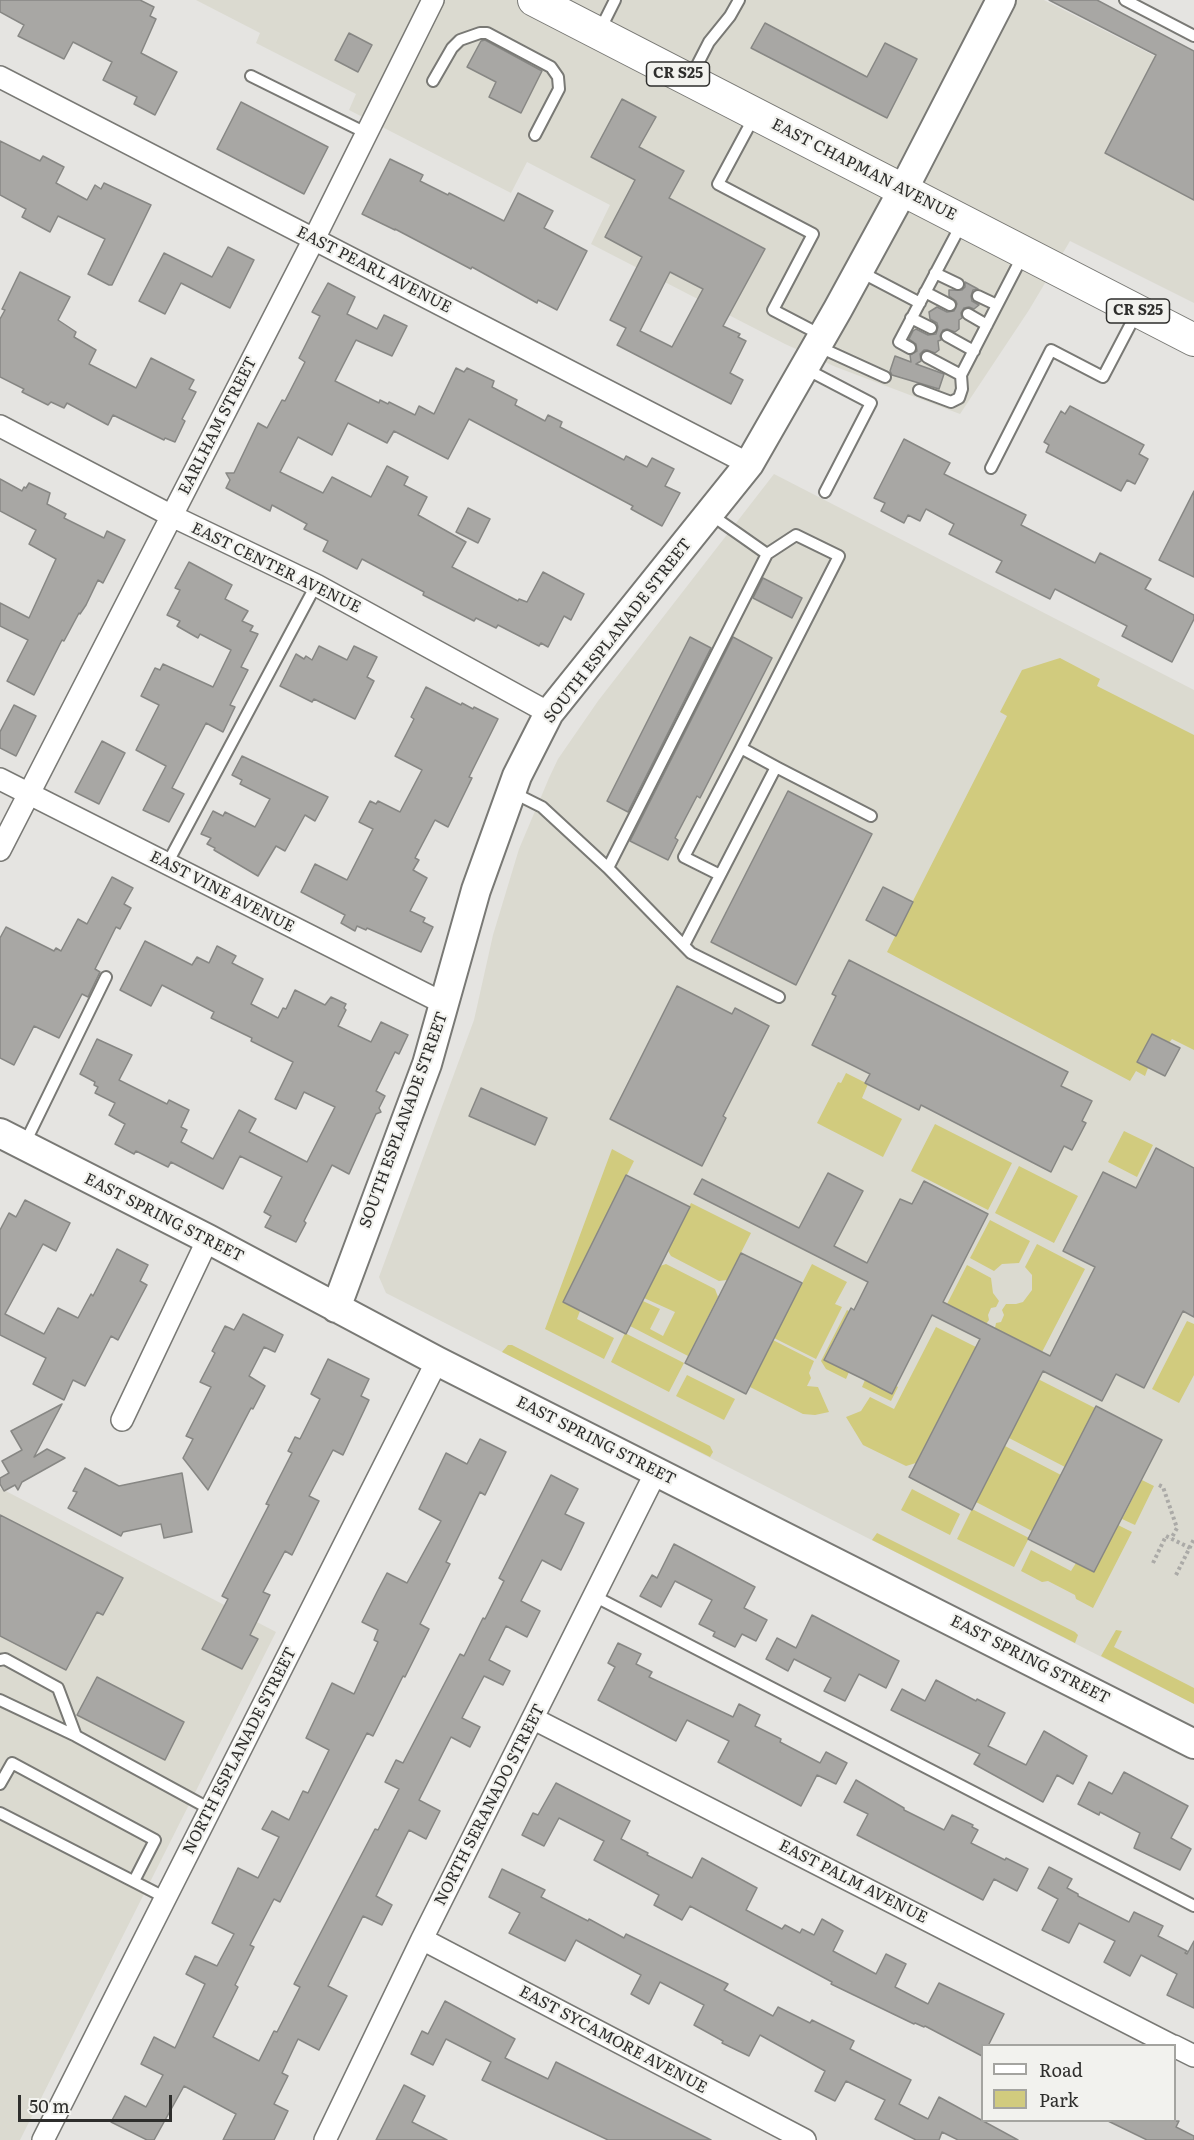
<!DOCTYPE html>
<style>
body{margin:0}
#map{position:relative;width:1194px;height:2140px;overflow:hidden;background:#e5e4e1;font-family:Literata,serif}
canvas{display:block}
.legend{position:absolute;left:981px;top:2044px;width:195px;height:78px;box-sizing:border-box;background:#f2f2ee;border:2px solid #a4a4a0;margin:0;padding:8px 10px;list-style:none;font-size:18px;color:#2e2e2c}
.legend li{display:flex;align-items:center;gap:12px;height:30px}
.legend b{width:30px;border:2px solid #a4a4a0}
.scale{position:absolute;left:18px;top:2095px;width:154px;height:27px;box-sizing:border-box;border:3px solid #2e2e2c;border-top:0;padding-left:8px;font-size:18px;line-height:21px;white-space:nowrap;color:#2e2e2c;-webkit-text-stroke:4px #f2f2ee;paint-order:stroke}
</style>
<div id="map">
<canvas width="1194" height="2140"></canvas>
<ul class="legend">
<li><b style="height:8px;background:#fff"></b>Road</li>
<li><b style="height:16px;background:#d1cb7e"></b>Park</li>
</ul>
<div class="scale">50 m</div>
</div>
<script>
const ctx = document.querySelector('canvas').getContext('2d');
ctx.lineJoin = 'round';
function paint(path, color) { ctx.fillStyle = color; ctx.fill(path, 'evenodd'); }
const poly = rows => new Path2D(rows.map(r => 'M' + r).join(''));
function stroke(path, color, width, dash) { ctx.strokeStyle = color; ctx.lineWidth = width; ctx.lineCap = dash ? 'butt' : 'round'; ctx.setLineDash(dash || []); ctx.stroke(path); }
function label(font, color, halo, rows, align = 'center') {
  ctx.font = font + ' Literata,serif'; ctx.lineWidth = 4.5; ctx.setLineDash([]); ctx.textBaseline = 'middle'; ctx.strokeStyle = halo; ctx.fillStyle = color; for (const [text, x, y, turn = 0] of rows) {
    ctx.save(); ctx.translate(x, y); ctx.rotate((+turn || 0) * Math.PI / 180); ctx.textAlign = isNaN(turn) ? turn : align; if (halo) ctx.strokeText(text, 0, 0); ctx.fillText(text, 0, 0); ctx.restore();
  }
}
paint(poly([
 [196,0,1044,0,1194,76,1194,303,1070,241,1029,310,960,414,836,367,785,344,591,244,610,205,527,162,511,193,349,110,356,94,256,43,260,33],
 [774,474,1194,690,1194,1704,386,1293,379,1277,474,1020,493,935,519,849,549,778,558,759,598,701],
 [0,1488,276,1632,20,2140,0,2140]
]), '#dbdad0');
paint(poly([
 [1060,658,1100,679,1097,686,1194,735,1194,1050,1172,1039,1148,1068,1145,1076,1136,1071,1130,1081,887,952,1007,716,1000,712,1022,670],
 [846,1073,868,1084,862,1098,902,1119,883,1157,817,1123,838,1082,841,1083],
 [935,1124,1012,1163,988,1210,911,1171],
 [1124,1131,1153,1145,1137,1177,1108,1162],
 [612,1149,634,1161,563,1302,580,1311,577,1319,614,1338,604,1359,545,1329],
 [1019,1166,1078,1196,1054,1243,995,1213],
 [691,1203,751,1233,727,1280,719,1281,671,1256,668,1251],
 [990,1220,1030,1241,1019,1263,1002,1264,994,1271,970,1258],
 [1037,1244,1085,1269,1042,1352,995,1328,996,1323,1001,1322,1004,1315,1002,1310,1006,1304,1016,1304,1023,1302,1032,1290,1032,1275,1025,1267],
 [666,1264,715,1289,718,1297,688,1356,630,1326,643,1301,660,1309,650,1329,663,1336,675,1312,644,1298,660,1266],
 [812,1264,847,1282,835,1304,842,1307,816,1359,774,1338],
 [967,1265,991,1278,993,1293,999,1301,996,1307,991,1308,988,1315,989,1320,986,1324,947,1304],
 [847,1310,849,1311,824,1359,849,1372,846,1379,826,1369,821,1361],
 [1187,1321,1194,1324,1194,1375,1179,1403,1152,1389],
 [936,1327,976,1347,916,1463,906,1466,863,1445,846,1417,861,1411,870,1397,894,1409],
 [625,1333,684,1363,669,1392,611,1362],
 [773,1340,814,1361,809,1373,811,1378,807,1386,818,1387,829,1412,815,1415,803,1414,750,1387],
 [508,1345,512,1345,710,1446,713,1452,710,1457,502,1352],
 [687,1375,735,1399,724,1420,676,1396],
 [1038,1379,1095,1408,1065,1467,1009,1438],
 [865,1380,892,1393,896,1386,898,1387,891,1401,862,1387],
 [1005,1446,1061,1475,1032,1531,976,1502],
 [1142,1480,1154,1486,1135,1525,1122,1519],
 [912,1489,960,1514,950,1535,901,1510],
 [972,1509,1029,1538,1014,1567,957,1539],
 [1118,1525,1132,1532,1093,1608,1076,1599,1075,1595,1048,1581,1042,1582,1021,1571,1031,1550,1071,1571,1076,1563,1094,1572],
 [877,1533,1075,1632,1078,1635,1075,1643,872,1540],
 [1116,1630,1122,1631,1114,1647,1194,1688,1194,1704,1101,1656]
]), '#d1cb7e');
const building = poly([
 [0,0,140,0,154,7,150,16,156,19,141,53,177,72,155,115,134,104,137,97,103,80,112,62,73,42,64,59,18,36,24,25,0,12,0,0],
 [1049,0,1097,0,1194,51,1194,200,1105,153,1156,55,1049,0],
 [765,23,867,77,885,43,917,59,887,118,751,48,765,23],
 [349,33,372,45,358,72,335,60,349,33],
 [485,40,542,71,521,113,489,97,496,82,467,67,481,41,485,40],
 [622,99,656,117,639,147,684,171,669,198,765,249,723,326,740,334,738,337,746,341,730,373,743,380,731,404,617,345,626,328,610,320,642,257,605,237,635,180,591,157,622,99],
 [670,272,703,289,672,347,640,331,670,272],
 [241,102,328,147,304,194,217,149,241,102],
 [0,141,40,161,43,156,64,167,56,183,87,200,95,185,101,189,104,183,151,205,112,285,109,285,88,274,105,239,58,216,50,232,22,217,26,209,0,195,0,141],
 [390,159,423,175,420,181,448,195,449,193,504,221,518,193,553,211,544,228,587,251,557,310,538,300,537,303,472,267,471,269,395,229,395,230,362,214,390,159],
 [228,247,254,260,230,308,181,283,165,314,139,301,164,253,212,277,228,247],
 [20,272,70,297,58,320,76,332,74,337,96,350,89,364,136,388,151,358,194,380,189,389,196,392,182,419,185,421,175,442,165,438,164,440,113,415,108,425,67,403,64,408,51,402,48,405,22,392,24,389,0,377,0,319,5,310,2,309,4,305,20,272],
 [965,282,978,289,973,290,971,296,972,301,979,305,974,309,969,307,964,308,961,313,962,318,959,320,959,329,955,332,947,329,943,330,940,336,941,340,938,341,939,350,935,353,927,350,924,350,920,354,921,361,916,364,944,374,939,389,892,375,890,371,895,356,911,362,910,355,917,351,916,344,909,339,913,331,916,329,928,335,936,334,938,327,937,323,930,319,929,312,937,307,947,312,954,311,957,304,956,301,949,296,949,290,962,290,965,287,965,282],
 [328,283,355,297,347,314,377,329,384,315,407,326,392,356,356,340,335,381,379,403,380,400,388,404,389,402,415,415,419,406,434,414,456,368,464,372,467,368,494,381,492,387,517,400,515,405,545,421,548,415,562,422,560,427,601,448,624,460,626,456,647,467,652,458,674,469,665,486,680,493,662,526,631,509,633,506,469,419,448,459,394,431,387,443,348,423,332,455,298,437,280,472,323,493,332,477,371,497,387,466,408,477,404,485,427,497,418,515,466,542,452,567,518,601,519,599,527,602,543,572,584,594,571,620,564,616,548,647,541,643,539,646,498,625,496,628,476,618,474,621,423,595,424,592,362,559,357,569,323,551,328,541,304,529,307,524,272,505,270,511,226,488,230,480,226,473,234,473,258,423,267,428,282,400,285,401,305,362,299,358,320,316,312,312,328,283],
 [1070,406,1144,445,1139,454,1148,459,1135,484,1127,480,1121,491,1046,452,1049,445,1044,442,1061,411,1065,414,1070,406],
 [904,439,950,463,944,474,1026,515,1021,525,1095,563,1100,553,1151,579,1145,589,1194,615,1194,619,1172,662,1122,636,1127,626,1055,589,1050,599,996,572,1002,561,949,534,954,524,926,509,920,521,908,515,904,523,881,511,885,503,874,498,904,439],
 [0,479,22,491,24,487,26,488,29,483,50,493,47,504,66,514,64,518,104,538,107,531,125,540,103,583,98,580,86,605,80,614,79,613,64,641,62,640,34,695,7,681,28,640,0,626,0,603,29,618,56,559,29,544,36,530,0,511,0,479],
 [1194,491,1194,577,1159,560,1194,491],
 [468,508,490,519,478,543,456,532,468,508],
 [189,562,232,585,225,599,248,611,242,621,253,626,250,631,258,634,241,667,248,670,230,705,235,707,223,732,206,723,172,788,184,794,169,822,143,810,166,766,136,750,159,705,141,696,155,668,160,670,163,664,213,687,231,650,200,634,198,638,177,626,180,621,167,615,180,590,175,588,189,562],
 [763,578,802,598,792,618,753,598,763,578],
 [690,637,711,648,628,812,607,801,690,637],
 [733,637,772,658,700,798,697,796,675,838,678,840,668,860,630,841,733,637],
 [319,646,347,660,354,646,377,657,367,677,374,681,355,719,314,699,312,702,280,686,296,654,304,659,306,656,312,660,319,646],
 [426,687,461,705,462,703,473,709,474,707,498,719,469,777,472,778,448,827,435,820,415,858,419,860,413,870,427,878,410,911,425,918,423,922,433,927,421,952,367,928,366,930,357,926,355,931,341,923,345,915,301,892,315,864,347,880,373,829,359,822,370,801,376,804,378,801,400,812,422,770,395,756,414,719,411,717,426,687],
 [14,705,36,716,16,756,0,748,0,732,14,705],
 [102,741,125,753,99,804,75,792,102,741],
 [242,756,328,797,315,821,305,815,285,851,276,846,258,876,214,850,215,848,207,844,211,838,201,834,213,811,223,816,225,812,255,827,270,799,240,784,242,780,232,775,242,756],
 [788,791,872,834,796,985,711,942,788,791],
 [112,877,133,888,124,904,131,908,120,929,116,927,95,969,100,972,88,997,82,994,59,1038,34,1026,14,1065,0,1058,0,938,6,927,54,951,56,948,61,951,78,919,87,924,112,877],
 [883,887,913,902,896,936,866,920,883,887],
 [145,941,192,965,197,957,209,963,217,946,236,956,232,963,263,979,251,1004,278,1018,283,1008,286,1009,295,990,325,1005,331,997,346,1004,344,1008,346,1010,338,1026,371,1042,381,1022,408,1035,399,1054,395,1052,376,1091,385,1096,379,1108,381,1112,376,1114,349,1174,332,1165,304,1221,306,1223,296,1242,265,1227,271,1216,264,1212,282,1177,240,1156,223,1189,171,1162,168,1167,136,1151,134,1154,115,1144,125,1124,109,1115,115,1103,95,1093,98,1087,94,1085,95,1082,80,1074,97,1039,132,1055,119,1080,167,1104,169,1100,189,1110,181,1127,187,1130,181,1142,213,1159,239,1110,256,1119,249,1132,307,1162,335,1107,304,1092,296,1109,275,1099,293,1062,251,1041,252,1038,211,1018,214,1012,162,985,151,1006,120,990,145,941],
 [849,960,1068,1072,1061,1086,1092,1101,1082,1121,1086,1123,1072,1150,1064,1146,1051,1172,921,1105,919,1110,865,1083,870,1074,812,1045,836,996,832,994,849,960],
 [677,986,732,1014,735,1008,769,1026,723,1116,726,1118,702,1166,610,1119,677,986],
 [1152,1034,1180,1048,1165,1076,1137,1062,1152,1034],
 [481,1088,547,1118,535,1145,469,1116,481,1088],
 [1156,1148,1194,1168,1194,1317,1183,1311,1144,1388,1116,1374,1102,1401,1043,1371,972,1510,909,1477,980,1339,932,1315,892,1394,865,1380,824,1360,851,1308,854,1310,868,1282,694,1194,702,1179,799,1228,828,1173,863,1191,834,1246,867,1263,900,1199,912,1204,924,1181,988,1214,943,1302,1050,1356,1095,1267,1063,1251,1103,1172,1136,1188,1156,1148],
 [626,1175,690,1207,626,1334,563,1302,626,1175],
 [25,1200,70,1223,56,1251,43,1244,5,1314,44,1334,58,1308,78,1318,91,1294,93,1296,117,1249,148,1265,140,1281,147,1285,118,1340,111,1336,85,1386,73,1380,64,1400,33,1384,46,1358,0,1335,0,1230,9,1213,16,1217,25,1200],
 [741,1253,802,1283,746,1394,685,1363,741,1253],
 [243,1314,283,1335,275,1352,264,1347,249,1376,265,1386,253,1409,251,1408,208,1490,183,1458,193,1439,186,1436,211,1387,200,1382,215,1353,212,1351,225,1326,234,1330,243,1314],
 [328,1359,369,1379,361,1396,369,1400,343,1455,333,1450,309,1496,319,1501,292,1555,285,1551,263,1592,270,1595,250,1635,258,1639,242,1669,202,1649,228,1599,222,1596,269,1505,266,1504,292,1453,288,1451,295,1437,300,1439,320,1399,311,1394,328,1359],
 [62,1404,34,1457,47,1449,65,1458,22,1482,18,1490,15,1485,4,1491,0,1484,0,1478,9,1473,2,1461,22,1450,11,1431,62,1404],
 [1096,1406,1162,1440,1094,1572,1028,1539,1096,1406],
 [480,1439,506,1452,485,1495,480,1492,446,1562,450,1564,420,1624,429,1629,405,1677,403,1676,373,1736,367,1733,280,1902,274,1899,250,1945,254,1947,235,1985,238,1987,213,2037,259,2061,274,2031,277,2032,300,1987,294,1984,375,1829,378,1830,399,1789,385,1782,396,1760,403,1763,460,1654,464,1656,483,1618,485,1619,504,1581,499,1578,551,1475,578,1489,565,1514,584,1523,571,1550,561,1570,542,1560,521,1601,540,1611,527,1637,506,1626,489,1660,510,1671,503,1685,484,1676,462,1718,480,1727,470,1747,451,1737,419,1800,440,1811,426,1839,409,1830,376,1896,392,1905,382,1925,363,1916,328,1986,347,1996,319,2050,298,2039,282,2073,288,2076,274,2104,288,2111,274,2140,223,2140,236,2114,184,2086,154,2140,147,2140,111,2122,125,2096,146,2107,163,2075,141,2064,154,2037,175,2048,205,1984,186,1974,195,1956,217,1966,234,1934,212,1923,238,1868,258,1878,279,1837,262,1829,272,1811,289,1820,303,1791,308,1793,329,1750,306,1738,332,1683,354,1694,378,1642,374,1640,378,1630,362,1622,377,1592,387,1573,407,1583,441,1521,419,1509,446,1453,467,1464,480,1439],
 [85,1468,119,1486,182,1473,192,1532,164,1538,161,1524,123,1532,121,1536,68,1508,77,1492,73,1491,85,1468],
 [0,1515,123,1578,103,1615,97,1612,66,1670,0,1636,0,1515],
 [674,1544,755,1587,744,1608,767,1620,756,1641,742,1634,735,1647,713,1636,715,1632,699,1624,712,1600,675,1581,661,1607,640,1596,652,1575,657,1578,674,1544],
 [812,1615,899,1661,886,1688,859,1674,845,1701,824,1691,831,1678,794,1659,788,1671,766,1659,777,1638,796,1648,812,1615],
 [618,1643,641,1654,636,1664,652,1672,649,1677,733,1717,739,1704,760,1715,755,1726,781,1739,780,1742,820,1763,826,1752,847,1763,836,1784,817,1775,801,1806,718,1762,729,1741,687,1720,676,1741,598,1700,615,1667,608,1663,618,1643],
 [97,1677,184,1722,165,1760,77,1715,97,1677],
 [936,1680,976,1701,977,1699,1005,1713,988,1746,1026,1765,1044,1731,1087,1756,1073,1784,1057,1775,1043,1802,974,1764,980,1754,891,1710,902,1689,925,1701,936,1680],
 [1124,1772,1188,1806,1171,1838,1191,1849,1180,1870,1134,1848,1140,1833,1100,1812,1099,1815,1078,1804,1089,1782,1112,1794,1124,1772],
 [856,1780,904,1808,904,1810,944,1830,952,1815,973,1825,972,1827,978,1830,971,1843,1005,1860,1006,1858,1028,1869,1017,1891,994,1879,983,1900,857,1835,868,1814,844,1802,856,1780],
 [556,1783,630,1821,621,1839,648,1853,647,1855,692,1878,702,1858,757,1888,746,1910,782,1929,785,1925,800,1933,802,1929,814,1935,822,1919,843,1931,833,1951,876,1974,886,1954,906,1964,895,1987,928,2004,939,1983,1004,2014,988,2046,982,2046,982,2056,925,2026,924,2027,915,2023,914,2024,831,1984,832,1982,690,1906,682,1920,654,1905,659,1895,594,1860,604,1841,559,1818,544,1846,522,1835,533,1813,538,1815,556,1783],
 [1049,1867,1072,1879,1067,1888,1078,1894,1078,1896,1129,1922,1134,1912,1163,1926,1158,1936,1187,1951,1185,1953,1187,1954,1194,1941,1194,2008,1167,1995,1177,1974,1141,1955,1130,1976,1104,1962,1115,1941,1079,1923,1069,1943,1042,1930,1058,1899,1038,1888,1049,1867],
 [502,1869,545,1890,541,1897,588,1921,589,1919,624,1938,626,1934,728,1984,724,1990,773,2016,778,2007,810,2023,812,2020,854,2041,850,2049,911,2080,899,2104,928,2119,939,2097,1018,2140,958,2140,942,2132,939,2140,916,2140,875,2119,885,2100,846,2081,835,2101,815,2091,825,2071,760,2035,749,2056,722,2043,723,2041,694,2025,704,2005,660,1982,649,2004,631,1994,641,1975,576,1940,565,1961,509,1933,520,1913,489,1897,502,1869],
 [445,2001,515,2039,505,2058,548,2079,556,2062,711,2140,608,2140,482,2080,491,2062,446,2039,433,2065,411,2054,422,2031,428,2034,445,2001],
 [404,2085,425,2096,412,2122,447,2140,376,2140,404,2085],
 [1108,2121,1179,2121,1176,2127,1194,2136,1194,2140,1147,2140,1108,2121]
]);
paint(building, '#a8a7a4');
stroke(building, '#878784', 1.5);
const lane = poly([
 [1125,0,1194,36],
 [599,32,615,0],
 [251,76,366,133],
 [691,77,709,42,730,16,739,0],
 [433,81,452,48,460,40,480,33,487,33,551,67,558,77,559,89,535,135],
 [754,117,718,184,813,234,773,310,821,335],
 [859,271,920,303],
 [935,273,958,284],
 [925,292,950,305],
 [978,296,997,305],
 [968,314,987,325],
 [911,318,931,328],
 [947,336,974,351],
 [817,346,885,377],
 [910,348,899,342,962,223],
 [927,357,961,375,1023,255],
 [806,369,871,403,825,492],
 [919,390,951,402,959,398,962,389,961,375],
 [991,468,1051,350,1103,377,1136,314],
 [767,554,796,535,839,556,741,748,776,767],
 [512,792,542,807,608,868,767,554,710,514],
 [167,864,316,585],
 [608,868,691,953,779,997],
 [720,875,684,857,741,748],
 [684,945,776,767,871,816],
 [24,1145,106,977],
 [594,1596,1194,1906],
 [0,1660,5,1659,58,1688,76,1736,210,1809],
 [0,1700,76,1736],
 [0,1784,12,1763,155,1840,134,1881],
 [0,1813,166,1898]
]);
const street = poly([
 [0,77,749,464],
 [0,426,172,516,316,585,549,713],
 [0,779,445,1004],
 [0,850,314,239,433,0],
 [122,1420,208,1239],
 [534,1719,1173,2046],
 [422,1939,805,2140],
 [1174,2046,1194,2056],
 [43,2140,437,1361],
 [325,2140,422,1939,656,1472]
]);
const secondary = poly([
 [0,1133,208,1239,437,1361,1194,1744],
 [336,1308,427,1064,476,890,517,776,549,713,749,464,838,309,903,190,1001,0]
]);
const primary = poly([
 [534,0,1194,340]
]);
stroke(lane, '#797975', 14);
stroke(street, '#797975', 24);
stroke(secondary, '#797975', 32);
stroke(primary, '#797975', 34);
stroke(poly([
 [1159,1485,1163,1487,1177,1528,1171,1539],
 [1153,1563,1166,1536,1190,1548],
 [1176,1575,1194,1539]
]), '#abaaa7', 4, [3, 3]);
stroke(lane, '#fff', 10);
stroke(street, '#fff', 21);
stroke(secondary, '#fff', 28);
stroke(primary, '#fff', 32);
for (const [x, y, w] of [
 [678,74,63],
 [1138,311,63]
]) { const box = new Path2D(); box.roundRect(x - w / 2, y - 12, w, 24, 4.5); ctx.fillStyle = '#f2f2ee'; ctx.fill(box); stroke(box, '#2e2e2c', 1.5); }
label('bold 15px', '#2e2e2c', null, [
 ["CR S25",678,74],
 ["CR S25",1138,311]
]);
label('16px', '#2e2e2c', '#f2f2ee', [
 ["EAST CHAPMAN AVENUE",864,170,27],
 ["EAST PEARL AVENUE",374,270,27],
 ["EARLHAM STREET",218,426,-63],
 ["EAST CENTER AVENUE",276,568,26],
 ["SOUTH ESPLANADE STREET",618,631,-52],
 ["EAST VINE AVENUE",222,892,27],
 ["SOUTH ESPLANADE STREET",404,1120,-70],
 ["EAST SPRING STREET",164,1218,27],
 ["EAST SPRING STREET",596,1441,27],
 ["EAST SPRING STREET",1030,1660,27],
 ["NORTH ESPLANADE STREET",240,1751,-63],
 ["NORTH SERANADO STREET",490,1805,-63],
 ["EAST PALM AVENUE",853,1882,27],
 ["EAST SYCAMORE AVENUE",613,2040,28]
]);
</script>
